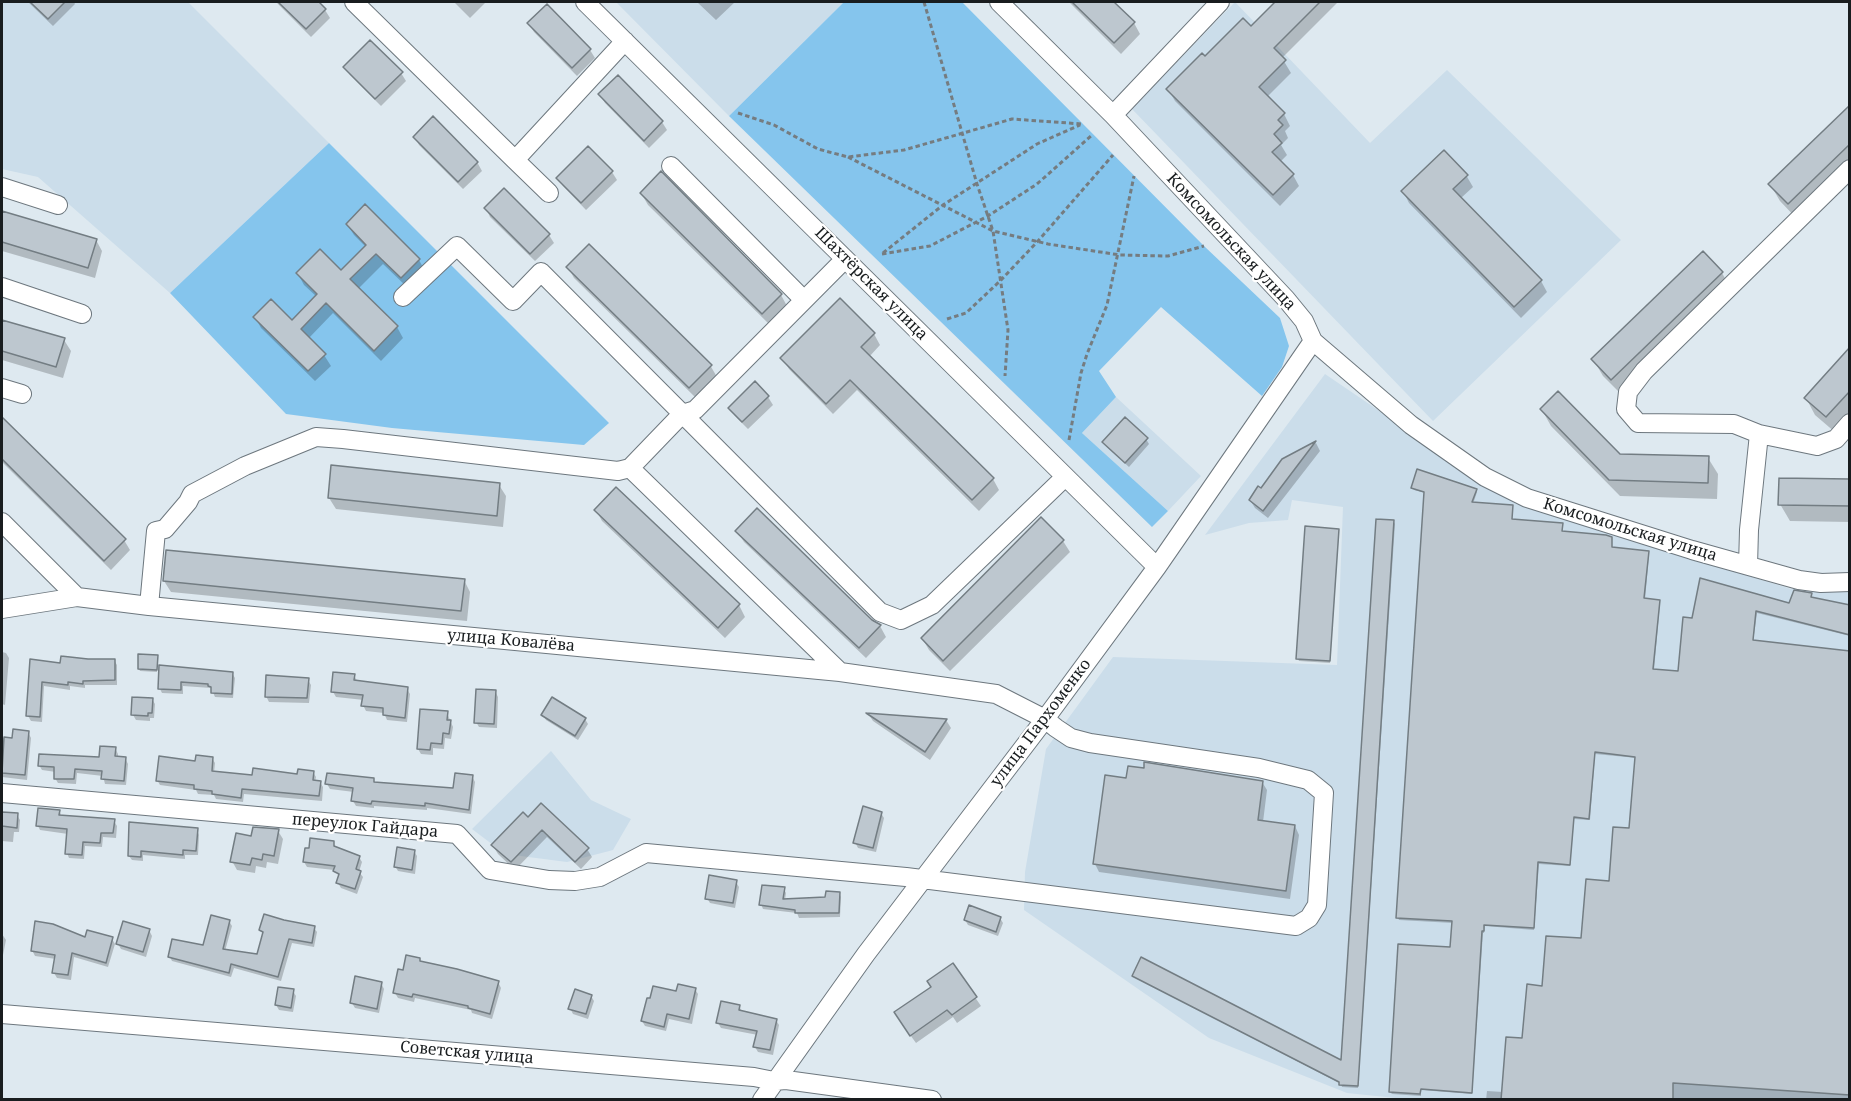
<!DOCTYPE html>
<meta charset="utf-8">
<style>
body{margin:0}
#map{position:relative;width:1851px;height:1101px;overflow:hidden;background:#dee9f0;font-family:"Noto Serif",serif}
canvas{display:block}
.frame{position:absolute;inset:0;border:3px solid #191d1f;pointer-events:none}
</style>
<div id="map">
<canvas width="1851" height="1101"></canvas>
<div class="frame"></div>
</div>
<script>
const ctx = document.querySelector('canvas').getContext('2d');
ctx.lineJoin = 'round';
function paint(path, color) { ctx.fillStyle = color; ctx.fill(path, 'evenodd'); }
const poly = rows => new Path2D(rows.map(r => 'M' + r).join(''));
function stroke(path, color, width, dash) { ctx.strokeStyle = color; ctx.lineWidth = width; ctx.lineCap = dash ? 'butt' : 'round'; ctx.setLineDash(dash || []); ctx.stroke(path); }
function label(font, color, halo, rows, align = 'center') {
  ctx.font = font + ' "Noto Serif",serif'; ctx.lineWidth = 4.5; ctx.setLineDash([]); ctx.textBaseline = 'middle'; ctx.strokeStyle = halo; ctx.fillStyle = color; for (const [text, x, y, turn = 0] of rows) {
    ctx.save(); ctx.translate(x, y); ctx.rotate((+turn || 0) * Math.PI / 180); ctx.textAlign = isNaN(turn) ? turn : align; if (halo) ctx.strokeText(text, 0, 0); ctx.fillText(text, 0, 0); ctx.restore();
  }
}
paint(poly([
 [2,2,188,2,329,143,170,293,38,177,2,169],
 [616,2,844,2,729,116],
 [1235,2,1370,143,1447,70,1621,240,1433,421,1132,109],
 [1325,374,1516,504,1791,589,1849,588,1849,1099,1415,1100,1347,1093,1209,1038,1024,910,1025,872,1046,749,1113,657,1337,665,1343,507,1292,500,1288,520,1249,523,1205,535],
 [1116,397,1201,476,1168,511,1082,433],
 [551,751,591,800,631,819,613,850,567,862,505,854,472,829]
]), '#cbddea');
paint(poly([
 [844,2,962,2,1204,246,1280,318,1289,346,1282,367,1262,396,1161,307,1099,371,1116,397,1082,433,1168,511,1152,527,729,116],
 [329,143,609,423,584,445,392,428,286,414,170,293]
]), '#85c5ed');
paint(poly([
 [28,2,74,2,75,4,53,26],
 [276,2,316,2,325,10,330,18,311,37],
 [454,2,486,2,470,18],
 [697,2,735,2,716,20],
 [1069,2,1112,2,1134,23,1140,34,1121,54],
 [1277,2,1338,2,1282,58,1291,73,1267,97,1284,114,1290,126,1285,131,1288,138,1281,145,1287,155,1280,162,1293,175,1299,186,1280,206,1175,101,1168,89,1205,58,1251,28],
 [547,6,590,50,595,58,577,76,534,32,529,24],
 [345,67,401,73,406,81,381,106,350,75],
 [618,77,662,122,667,130,649,148,605,103,600,95],
 [1850,107,1850,169,1798,220,1780,201,1770,184],
 [415,137,477,162,482,171,463,189,419,145],
 [588,148,612,172,617,180,586,210,563,186,558,178],
 [1466,175,1473,187,1461,198,1541,281,1547,292,1521,318,1409,203,1403,191],
 [641,193,781,295,787,306,769,324,648,205],
 [486,208,549,235,554,243,535,261,490,217],
 [2,212,96,240,102,251,95,278,2,251],
 [347,224,419,260,425,271,408,288,383,264,358,289,397,327,403,338,381,361,333,313,308,339,324,355,331,366,315,381,261,328,255,317,292,322,317,297,304,285,298,274,341,272,366,247,354,235],
 [568,267,710,365,717,377,696,398,574,278],
 [1722,273,1731,289,1622,395,1603,376,1593,359],
 [2,321,64,340,71,351,63,378,2,360],
 [874,334,880,345,869,357,993,479,999,490,979,511,857,390,833,414,789,369,782,358],
 [1850,349,1850,418,1836,433,1815,415,1806,398],
 [768,397,773,405,748,429,735,416,730,408],
 [1542,410,1619,455,1708,458,1718,474,1717,499,1620,496,1551,426],
 [5,423,124,540,130,550,111,570,2,462,2,427],
 [1146,439,1149,444,1129,467,1107,447,1104,442],
 [1316,443,1320,451,1268,518,1255,508,1250,500,1261,491,1284,460],
 [1850,481,1850,522,1790,521,1780,504],
 [499,485,506,496,503,527,336,509,329,498],
 [1413,488,1476,490,1477,492,1473,504,1512,506,1512,521,1562,525,1563,532,1611,538,1612,549,1648,552,1649,554,1645,600,1659,601,1660,603,1654,670,1679,673,1693,620,1790,605,1811,595,1812,598,1850,619,1850,636,1757,613,1753,642,1850,652,1850,1100,1486,1100,1487,1091,1503,1092,1544,987,1583,940,1610,883,1630,830,1637,758,1595,754,1590,820,1574,819,1570,866,1539,864,1534,930,1485,926,1484,933,1483,933,1472,1094,1421,1090,1421,1096,1392,1094,1390,1092,1451,949,1453,923,1399,920,1398,918,1426,493,1414,490],
 [596,510,739,605,745,617,725,638,602,521],
 [1394,522,1395,524,1358,1088,1342,1087,1341,1084,1133,976,1342,1062],
 [1338,530,1339,532,1330,663,1299,661,1298,659],
 [737,531,880,626,886,637,866,658,744,542],
 [1063,541,1070,552,950,671,929,650,922,638],
 [167,551,464,580,470,592,467,621,171,592,164,581],
 [2,652,6,653,9,658,5,705,2,704],
 [157,656,157,672,140,671,139,669],
 [88,660,114,660,117,665,117,685,85,685,85,688,70,686,70,690,44,686,42,722,31,721,28,716,31,661,62,665],
 [161,667,232,673,235,678,233,698,215,697,211,688,183,686,183,694,162,693,160,689],
 [354,675,357,681,407,689,410,694,407,722,387,720,384,713,366,711,363,705,364,700,336,697,333,692],
 [308,680,311,685,309,703,269,702,266,696],
 [495,691,498,697,497,728,479,727,476,722],
 [152,699,155,704,154,718,150,718,150,721,136,720,133,715],
 [447,713,453,727,451,739,445,738,444,749,433,748,433,755,421,754,418,749],
 [543,715,585,719,588,724,578,740,546,720],
 [869,715,946,720,951,728,930,760,873,721],
 [28,732,31,738,27,780,2,777,2,738,13,740],
 [115,748,118,754,118,758,125,758,128,764,126,785,105,784,103,776,77,773,76,784,58,783,55,778,56,772,42,770,39,765,100,759],
 [212,758,215,763,214,773,253,777,298,776,313,772,316,777,315,782,320,782,323,787,322,801,244,794,243,802,216,799,214,795,198,794,196,790,160,785,157,780,196,762],
 [472,776,475,782,471,814,427,808,427,810,374,806,374,808,356,806,353,801,354,792,330,789,327,784,373,779,375,783,455,789],
 [1128,779,1262,782,1267,790,1263,822,1295,826,1299,835,1290,899,1099,872,1095,864],
 [59,811,62,816,114,821,117,826,116,838,103,837,102,847,85,846,84,859,69,858,67,853,68,834,40,830,38,826],
 [2,813,17,815,20,820,19,832,14,832,13,842,2,841],
 [881,813,884,818,876,852,858,848,855,842],
 [528,819,587,849,592,857,581,869,547,837,515,870,498,854,493,846],
 [131,824,197,830,199,835,198,855,185,855,185,859,143,855,143,861,132,860,129,856],
 [278,831,283,839,278,864,267,862,266,868,256,866,255,873,237,870,232,861,252,838],
 [333,843,336,848,359,857,362,862,359,872,363,877,357,894,341,888,338,883,340,877,334,870,307,867,304,862],
 [414,851,417,856,415,874,398,871,395,866],
 [736,882,739,887,735,908,710,903,707,898],
 [784,889,786,893,785,900,827,898,839,893,841,897,840,917,799,918,797,913,763,909,761,904],
 [1000,918,1003,923,998,936,968,925,965,920],
 [229,921,232,926,225,951,258,956,264,935,261,930,314,928,317,932,314,947,292,943,281,981,234,968,231,977,172,961,170,957,204,947],
 [149,930,152,936,146,957,121,949,118,944],
 [2,934,6,940,2,960],
 [86,939,112,939,115,944,108,967,74,957,71,980,57,978,54,973,56,959,35,956,32,950],
 [419,959,422,963,498,982,501,988,492,1019,472,1013,471,1010,415,998,414,1002,398,998,395,993],
 [953,965,981,1006,957,1023,953,1017,916,1043,900,1021],
 [381,983,384,989,379,1013,355,1008,352,1003],
 [695,989,698,994,692,1024,669,1019,666,1031,645,1026,642,1021,677,993],
 [293,991,296,996,293,1012,279,1010,276,1005],
 [591,996,594,1001,588,1019,573,1014,570,1008],
 [739,1006,742,1012,776,1020,779,1025,773,1055,758,1052,755,1047,758,1035,721,1028,718,1023]
]), '#0003');
const building = poly([
 [30,2,65,2,48,19,30,2],
 [278,2,319,2,326,9,306,29,278,2],
 [1072,2,1114,2,1135,22,1114,43,1072,2],
 [1275,2,1320,2,1274,48,1286,60,1259,87,1285,113,1278,120,1283,125,1274,134,1282,143,1272,152,1294,174,1273,195,1166,89,1202,53,1205,56,1243,18,1251,26,1275,2],
 [547,4,591,49,572,68,527,23,547,4],
 [370,40,403,72,375,99,343,67,370,40],
 [618,75,663,121,644,141,598,94,618,75],
 [1850,105,1850,144,1788,204,1768,184,1850,105],
 [433,116,478,162,458,182,413,137,433,116],
 [588,146,613,171,581,203,556,178,588,146],
 [1444,150,1468,175,1453,189,1542,280,1514,307,1401,191,1444,150],
 [661,171,782,294,762,314,640,193,661,171],
 [504,188,550,234,530,254,484,208,504,188],
 [365,204,420,259,401,278,376,254,350,279,398,326,374,351,326,303,301,329,326,354,308,371,253,317,271,299,292,320,317,294,296,273,320,249,341,270,366,245,346,224,365,204],
 [2,211,97,239,88,268,2,242,2,211],
 [589,244,712,365,689,388,566,267,589,244],
 [1703,251,1723,272,1611,380,1591,359,1703,251],
 [840,298,875,333,861,347,994,478,972,500,850,380,826,404,780,358,840,298],
 [2,320,65,338,56,367,2,351,2,320],
 [1850,347,1850,391,1826,417,1804,398,1850,347],
 [755,381,769,396,742,422,728,408,755,381],
 [1558,391,1620,454,1709,456,1708,483,1609,480,1540,409,1558,391],
 [2,417,126,539,104,561,2,459,2,417],
 [1125,417,1148,438,1125,463,1102,442,1125,417],
 [1316,441,1263,511,1249,500,1258,486,1261,488,1282,459,1316,441],
 [331,465,500,483,497,516,328,498,331,465],
 [1417,469,1477,489,1472,502,1513,505,1512,519,1563,523,1562,531,1606,535,1612,537,1612,547,1649,551,1644,598,1660,600,1653,669,1678,671,1683,617,1692,618,1700,578,1789,603,1794,590,1812,593,1811,597,1850,605,1850,635,1756,611,1753,640,1850,651,1850,1095,1673,1083,1673,1100,1501,1100,1506,1037,1522,1038,1527,984,1542,986,1546,936,1581,938,1586,879,1609,881,1613,827,1629,828,1635,757,1595,752,1589,819,1574,817,1570,865,1538,862,1534,928,1484,925,1484,931,1482,931,1472,1093,1421,1089,1420,1094,1389,1092,1398,944,1450,947,1452,921,1396,918,1424,492,1411,488,1417,469],
 [1779,478,1850,479,1850,506,1778,505,1779,478],
 [616,487,740,604,718,628,594,510,616,487],
 [757,508,872,620,881,625,859,648,735,531,757,508],
 [1041,517,1064,540,943,661,921,638,1041,517],
 [1376,519,1394,520,1358,1086,1339,1085,1339,1082,1132,976,1141,957,1341,1060,1376,519],
 [1305,526,1339,529,1330,661,1296,659,1305,526],
 [166,550,465,579,461,611,163,581,166,550],
 [138,654,158,655,157,670,138,669,138,654],
 [61,656,88,659,115,659,115,680,83,681,83,684,68,682,68,685,42,682,40,717,26,716,30,659,60,663,61,656],
 [159,665,233,672,232,694,211,693,211,687,208,686,208,684,181,682,181,690,158,689,159,665],
 [333,672,355,674,354,680,408,687,405,718,383,715,383,708,361,706,363,695,331,692,333,672],
 [266,675,309,678,307,698,265,697,266,675],
 [476,689,496,690,494,724,474,723,476,689],
 [132,697,153,698,152,713,148,713,148,716,131,715,132,697],
 [552,697,586,718,575,736,541,715,552,697],
 [420,709,448,711,447,720,451,720,449,734,443,733,442,744,431,743,430,750,417,749,420,709],
 [866,713,947,719,925,752,866,713],
 [13,729,29,731,25,775,2,773,4,737,12,738,13,729],
 [100,746,116,747,115,756,126,757,124,781,101,779,102,771,75,769,74,779,54,779,54,767,38,766,39,754,99,757,100,746],
 [196,755,213,757,212,771,252,775,253,768,297,774,298,769,314,771,313,780,321,781,319,796,242,789,241,798,212,794,212,791,194,789,194,785,156,781,159,756,195,761,196,755],
 [1144,762,1263,781,1258,820,1295,825,1286,891,1093,864,1105,775,1126,778,1128,766,1144,768,1144,762],
 [327,773,374,778,374,782,453,788,455,773,473,775,469,810,425,803,425,806,372,801,371,804,351,801,353,788,325,784,327,773],
 [541,803,589,848,575,862,542,830,511,862,491,845,523,812,528,817,541,803],
 [863,806,882,812,873,848,853,843,863,806],
 [38,808,60,810,59,815,115,819,113,833,101,833,100,843,83,842,82,855,65,854,67,829,36,826,38,808],
 [2,812,18,813,17,828,2,826,2,812],
 [129,822,198,828,196,851,183,850,183,855,141,851,141,857,128,856,129,822],
 [253,827,279,829,274,856,263,854,262,860,252,858,250,865,230,862,236,833,251,836,253,827],
 [310,838,334,841,334,846,360,856,356,869,361,871,355,889,336,883,339,874,333,871,335,866,303,862,305,848,309,848,310,838],
 [397,847,415,850,412,870,394,867,397,847],
 [709,875,737,880,733,903,705,899,709,875],
 [762,885,785,887,783,899,825,897,826,891,840,892,839,913,795,913,795,910,759,905,762,885],
 [969,905,1001,917,996,932,964,920,969,905],
 [264,914,284,920,315,926,312,943,289,939,278,977,231,964,229,973,168,957,172,939,203,945,211,915,230,920,223,949,257,954,263,932,259,930,264,914],
 [35,921,53,924,85,937,87,930,113,937,106,963,72,953,68,975,52,973,55,955,31,951,35,921],
 [123,921,150,929,143,952,116,944,123,921],
 [406,955,420,958,420,961,457,969,499,981,490,1014,468,1008,468,1006,413,994,412,997,393,993,398,969,403,970,406,955],
 [953,963,977,997,952,1015,947,1010,910,1036,894,1012,931,987,927,981,953,963],
 [355,976,382,982,377,1009,350,1003,355,976],
 [678,984,696,988,689,1019,667,1014,664,1027,641,1021,647,998,650,998,653,986,676,991,678,984],
 [278,987,294,989,291,1008,275,1005,278,987],
 [575,989,592,995,586,1014,568,1009,575,989],
 [721,1001,740,1005,739,1010,777,1019,770,1050,753,1047,757,1031,716,1023,721,1001]
]);
paint(building, '#bdc7cf');
stroke(building, '#737d83', 1.5);
const minor = poly([
 [354,2,515,160],
 [585,2,1157,567],
 [999,2,1113,115,1286,299,1304,321,1313,341,1411,425,1485,477,1527,498,1692,550,1799,580,1821,583,1850,582],
 [1113,115,1220,2],
 [671,166,804,300],
 [1850,169,1644,371,1628,392,1626,409,1638,423,1734,424,1759,434,1817,446,1836,439,1850,423],
 [2,187,58,205],
 [549,193,515,160,625,41],
 [2,287,82,314],
 [403,297,457,246,513,301,541,272,880,612,901,620,932,605,1065,477],
 [2,388,22,394],
 [630,468,840,672],
 [2,522,77,597,149,606,840,672,996,694,1045,719,1056,728,1071,738,1090,743,1259,768,1308,780,1324,793,1317,905,1309,918,1296,926,906,877,646,853,600,877,575,881,549,880,490,870,457,834,2,793],
 [1748,566,1749,530,1759,434],
 [149,606,156,531,165,529,188,502,192,494,245,466,316,437,343,439,618,471,630,468,682,414,695,410,845,259],
 [2,609,77,597],
 [2,1014,754,1077,774,1081,786,1080,932,1100],
 [762,1100,866,954,1045,719,1157,567,1313,341]
]);
stroke(minor, '#6d777e', 20);
stroke(poly([
 [924,2,977,184,993,231,1008,330,1005,376],
 [738,113,774,125,818,149,848,157,904,150,1012,119,1082,124],
 [848,157,993,231,1048,244,1120,255,1168,256,1204,246],
 [883,253,943,205,1037,144,1080,125],
 [882,254,930,246,988,216,1037,184,1092,135],
 [947,319,966,313,1000,281,1038,241,1113,155],
 [1069,440,1081,373,1087,354,1107,305,1134,176]
]), '#757c80', 3, [4.5, 3]);
stroke(minor, '#fff', 18);
label('16px', '#191d1f', '#fff', [
 ["Комсомольская улица",1231,242,47],
 ["Шахтёрская улица",871,284,45],
 ["Комсомольская улица",1630,530,17],
 ["улица Ковалёва",511,641,5],
 ["улица Пархоменко",1041,723,-53],
 ["переулок Гайдара",365,826,5],
 ["Советская улица",467,1053,5]
]);
</script>
